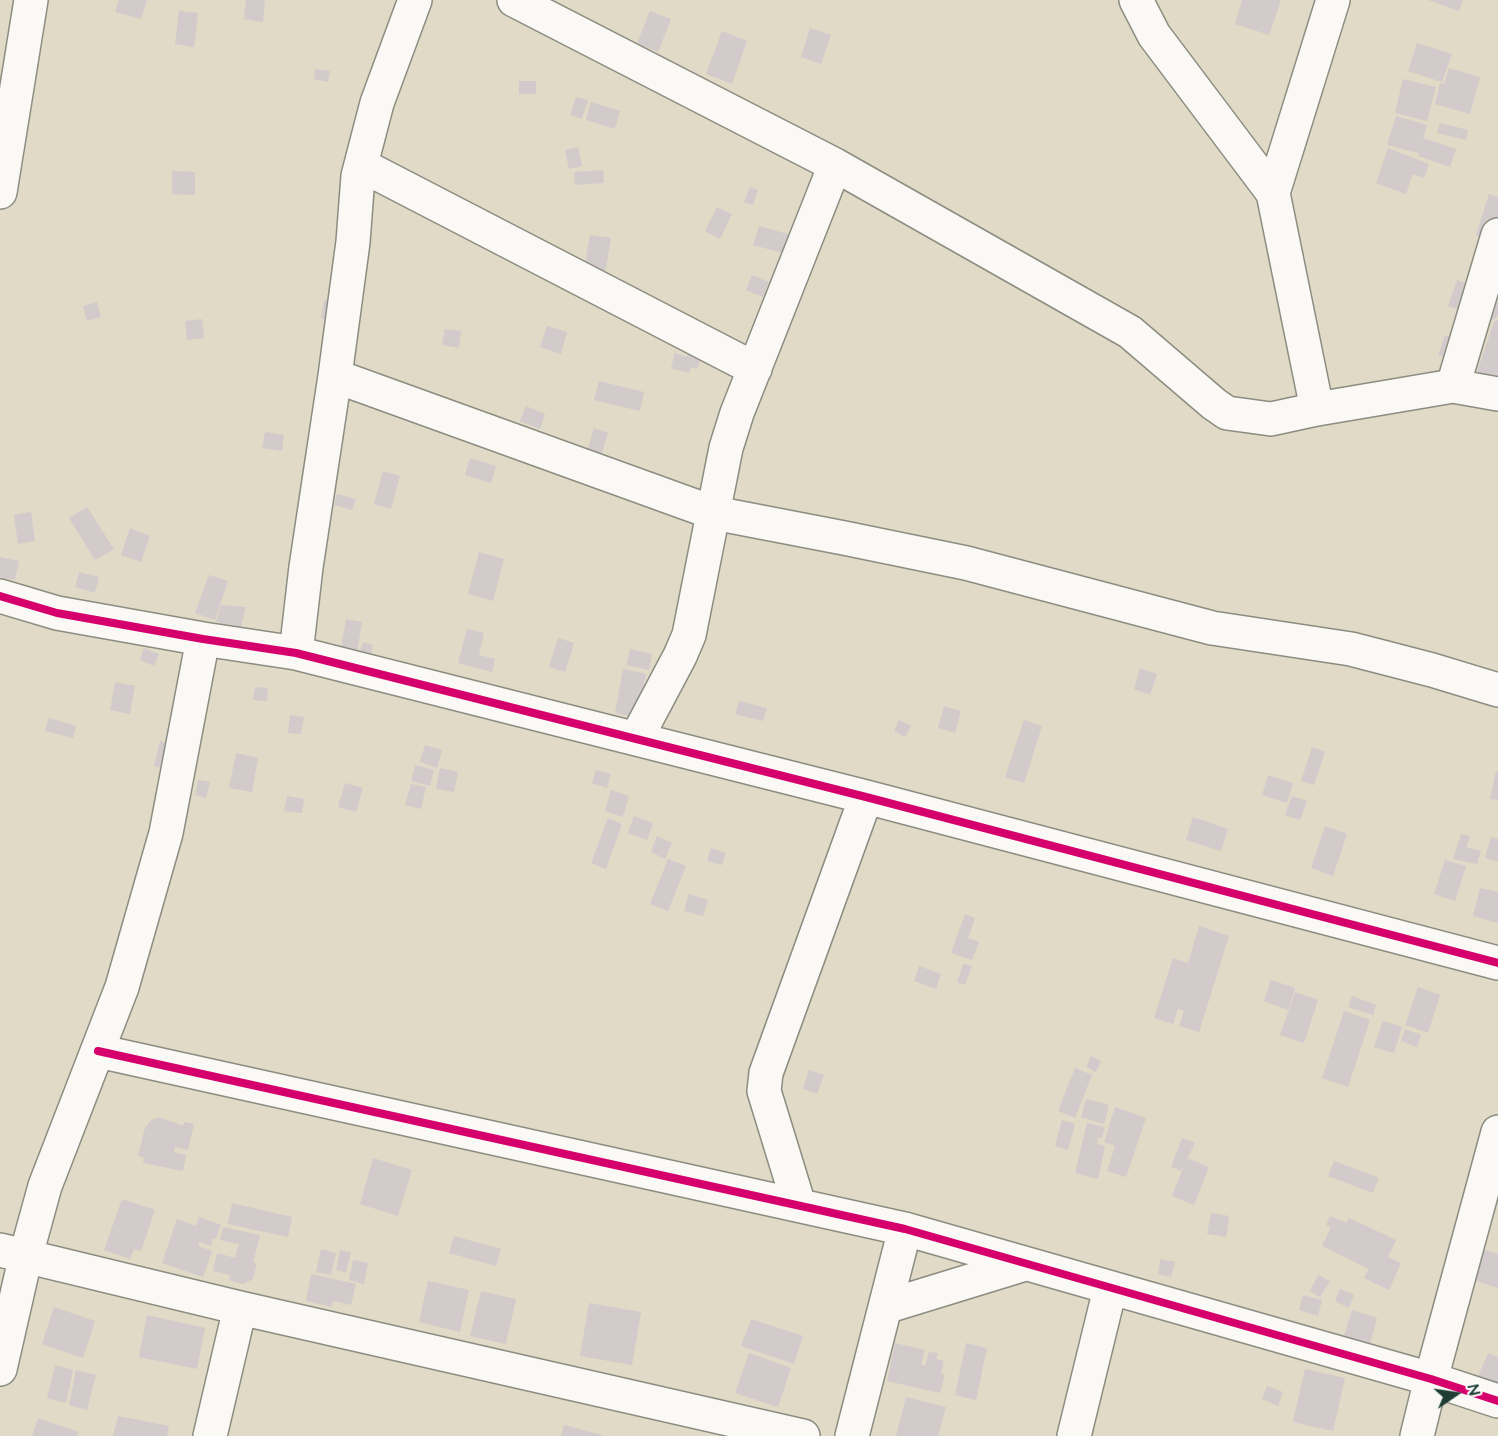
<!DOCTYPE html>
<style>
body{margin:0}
#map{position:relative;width:1498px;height:1436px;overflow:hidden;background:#e0dac6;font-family:"Architects Daughter",sans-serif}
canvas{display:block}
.north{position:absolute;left:1426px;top:1364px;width:60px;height:60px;-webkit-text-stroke:4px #fff;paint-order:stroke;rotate:77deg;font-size:16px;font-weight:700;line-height:24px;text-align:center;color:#1f3d34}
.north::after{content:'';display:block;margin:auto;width:21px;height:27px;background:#1f3d34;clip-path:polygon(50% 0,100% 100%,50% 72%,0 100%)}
</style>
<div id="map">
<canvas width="1498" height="1436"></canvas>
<div class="north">N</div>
</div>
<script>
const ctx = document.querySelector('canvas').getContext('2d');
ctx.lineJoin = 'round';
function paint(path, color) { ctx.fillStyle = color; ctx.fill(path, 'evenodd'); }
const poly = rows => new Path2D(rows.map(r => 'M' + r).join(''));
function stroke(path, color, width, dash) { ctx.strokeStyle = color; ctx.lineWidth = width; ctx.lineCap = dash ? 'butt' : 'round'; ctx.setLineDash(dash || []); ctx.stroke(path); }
paint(poly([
 [119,0,147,0,141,19,115,12],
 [246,0,265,0,263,22,244,19],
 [1242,0,1281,0,1269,35,1235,24],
 [1428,0,1463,0,1459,11],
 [179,11,198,13,194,47,175,44],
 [650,11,671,19,658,52,637,43],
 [810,28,831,35,821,64,801,57],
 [722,31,747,41,732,84,706,74],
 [1417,43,1452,54,1442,82,1408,71],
 [1449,68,1480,77,1470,114,1435,104,1440,83,1444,84],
 [315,69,330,71,328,82,314,79],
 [1403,79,1436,87,1427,121,1395,113],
 [519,81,536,81,536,94,519,94],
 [576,97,588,100,582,119,570,115],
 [591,102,620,111,615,129,586,120],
 [1396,116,1427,125,1421,145,1423,138,1456,149,1450,167,1418,156,1419,153,1387,145],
 [1440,123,1468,130,1466,140,1437,133],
 [578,147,582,166,569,169,565,150],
 [1388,148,1429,164,1424,178,1413,174,1406,194,1376,183],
 [603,170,604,183,575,185,574,172],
 [172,171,195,172,195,195,172,194],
 [750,187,758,190,753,205,744,202],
 [1489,194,1498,197,1498,243,1476,235],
 [717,207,732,214,720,239,705,231],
 [759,226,791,235,786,254,753,245],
 [590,235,611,238,605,273,584,270],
 [752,275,769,282,763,297,746,290],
 [1457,280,1498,294,1498,316,1493,320,1448,306],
 [324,300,343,303,338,322,321,318],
 [97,302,101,317,87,321,83,306],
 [202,319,204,338,187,340,185,321],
 [1498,320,1498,379,1477,372,1494,322],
 [547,326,567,332,561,354,540,347],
 [445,329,461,331,459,348,442,345],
 [1445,335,1479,347,1472,367,1438,355],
 [688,350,702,354,697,369,691,367,689,373,671,368,675,353,687,357],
 [599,381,644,392,640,411,594,400],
 [526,406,545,414,540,429,520,421],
 [594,428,608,433,602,453,588,449],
 [265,432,284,435,282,451,262,448],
 [470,458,496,466,491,483,465,475],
 [383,471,400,476,391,509,374,504],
 [337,494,356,499,352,510,334,505],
 [87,507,114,549,95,560,69,518],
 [31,512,35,541,18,544,14,515],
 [130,528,150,536,141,562,121,555],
 [479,552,504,559,493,601,468,594],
 [0,557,19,561,15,580,0,577],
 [79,572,99,577,95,593,75,587],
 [209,575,228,581,215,620,195,613],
 [221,605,246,607,241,627,216,622],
 [346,619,362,622,357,653,341,650],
 [467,629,484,633,479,655,495,659,492,672,458,663],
 [558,638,574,643,565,672,549,667],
 [363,642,373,645,370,657,359,655],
 [144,648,159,654,154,666,140,660],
 [630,649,652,654,649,670,626,665],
 [1140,668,1157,674,1150,695,1134,689],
 [623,669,646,674,637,718,615,713],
 [115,682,135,686,130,714,110,710],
 [255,687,268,688,267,701,253,700],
 [739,701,767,708,763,721,735,714],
 [944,706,961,711,955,733,938,728],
 [290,715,304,717,301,734,288,733],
 [49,718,76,726,73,738,45,731],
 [899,720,911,726,905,737,894,731],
 [1024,720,1042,726,1024,783,1005,777],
 [160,741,178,746,172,771,154,766],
 [425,745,442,750,437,768,420,762],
 [1312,747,1325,752,1314,785,1301,781],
 [236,753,258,758,252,792,229,788],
 [415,765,434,770,430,786,411,781],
 [440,768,458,772,454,792,436,789],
 [596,770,611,774,607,788,592,783],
 [1496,771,1498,771,1498,800,1490,799],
 [1268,775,1293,783,1287,803,1262,795],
 [198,780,210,782,206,798,195,795],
 [345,783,363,788,356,812,338,807],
 [411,784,426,787,421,809,405,805],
 [611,790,629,796,623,817,605,811],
 [287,796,304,799,302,813,284,811],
 [1292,796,1307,801,1300,820,1285,815],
 [634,816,653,823,647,840,628,833],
 [1193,817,1228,829,1221,851,1186,840],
 [608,818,622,824,606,869,591,863],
 [1325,826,1347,834,1333,876,1311,868],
 [1461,834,1470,836,1466,847,1481,851,1477,864,1453,859],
 [657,836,672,843,665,859,651,852],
 [1491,837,1498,839,1498,862,1485,858],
 [711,848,726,853,722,865,707,861],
 [668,859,686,866,668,911,650,904],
 [1445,860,1466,866,1455,901,1434,894],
 [1480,888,1498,892,1498,923,1473,916],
 [689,894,708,900,703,916,684,911],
 [965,914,975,918,968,938,979,942,972,960,951,953],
 [1199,926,1229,936,1199,1032,1179,1026,1184,1011,1178,1009,1173,1024,1154,1018,1173,958,1188,963],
 [963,964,972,966,965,985,957,982],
 [919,966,941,974,936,989,914,981],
 [1271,980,1295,988,1288,1010,1264,1001],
 [1418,987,1440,995,1428,1033,1405,1025],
 [1295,992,1318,1000,1304,1043,1280,1035],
 [1352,996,1376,1005,1373,1015,1348,1007],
 [1344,1011,1370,1020,1348,1087,1322,1078],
 [1383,1021,1402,1027,1394,1053,1374,1047],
 [1405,1029,1421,1035,1417,1047,1401,1041],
 [1091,1056,1101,1061,1096,1072,1086,1067],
 [1075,1068,1092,1075,1075,1118,1058,1111],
 [809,1070,824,1075,817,1094,803,1089],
 [1086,1099,1109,1105,1104,1124,1081,1117],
 [1115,1107,1146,1118,1126,1177,1107,1171,1115,1146,1104,1142],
 [159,1117,183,1126,184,1122,194,1124,188,1150,175,1147,174,1152,186,1155,183,1171,143,1163,144,1158,138,1155,145,1128,150,1121],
 [1062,1120,1075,1124,1068,1150,1055,1146],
 [1087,1123,1105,1127,1102,1138,1098,1138,1097,1144,1105,1146,1098,1179,1075,1173],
 [1182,1138,1195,1143,1181,1171,1171,1167],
 [373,1158,412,1170,398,1216,360,1204],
 [1187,1158,1209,1167,1194,1205,1172,1196],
 [1334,1161,1379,1178,1373,1193,1328,1176],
 [122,1199,155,1210,141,1251,134,1249,130,1259,104,1250],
 [232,1203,292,1217,288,1237,228,1224],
 [1211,1213,1229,1216,1226,1237,1207,1234],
 [1330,1216,1346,1223,1349,1218,1396,1240,1388,1257,1401,1263,1389,1290,1364,1278,1369,1269,1322,1246,1331,1227,1326,1225],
 [199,1217,221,1225,216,1239,213,1238,211,1246,199,1242,198,1246,212,1251,203,1277,162,1263,177,1219,196,1226],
 [223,1227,260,1235,253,1263,257,1263,253,1279,243,1284,229,1280,230,1275,213,1271,217,1253,235,1258,239,1244,220,1240],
 [454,1236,501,1249,496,1266,449,1253],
 [321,1249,336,1253,331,1275,316,1272],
 [1482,1249,1498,1254,1498,1288,1471,1279],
 [340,1250,351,1252,346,1273,336,1270],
 [1160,1259,1175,1262,1171,1277,1158,1274],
 [353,1260,368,1263,364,1284,349,1280],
 [311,1274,356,1284,351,1305,333,1301,332,1307,306,1301],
 [1318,1275,1330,1281,1320,1297,1310,1291],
 [428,1281,469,1290,460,1332,419,1322],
 [1340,1289,1354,1295,1349,1308,1335,1301],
 [481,1291,516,1299,506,1344,470,1336],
 [1303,1295,1322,1300,1318,1316,1299,1310],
 [589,1303,641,1312,632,1365,580,1356],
 [54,1307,95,1321,83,1358,42,1344],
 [1352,1310,1377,1318,1369,1347,1343,1339],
 [147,1315,205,1328,197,1369,139,1357],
 [751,1319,803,1336,794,1364,741,1346],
 [895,1343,925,1350,921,1364,925,1366,929,1352,938,1353,936,1359,944,1361,941,1374,945,1375,940,1393,887,1381],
 [966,1343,987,1348,976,1400,955,1395],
 [749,1353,791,1368,778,1407,735,1393],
 [1488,1353,1498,1357,1498,1384,1477,1379],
 [55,1365,73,1370,66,1403,47,1398],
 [1305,1369,1345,1378,1333,1431,1293,1422],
 [76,1370,96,1375,87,1410,69,1405],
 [1267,1386,1283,1392,1278,1406,1262,1399],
 [906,1397,946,1407,938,1436,896,1436],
 [118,1416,169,1426,167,1436,113,1436],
 [38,1418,79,1432,77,1436,32,1436],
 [564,1425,602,1435,602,1436,561,1436]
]), '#d3cacc');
const minor = poly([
 [514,0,835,165,1130,332,1214,404,1227,413,1271,419,1317,409,1453,386,1498,394],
 [1136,0,1154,35,1273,193],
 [361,165,755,369],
 [0,192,31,0],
 [335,376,714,513,844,538,966,563,1212,628,1351,649,1432,670,1498,690],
 [1453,386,1498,235],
 [1317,409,1273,193,1333,0],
 [0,596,57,613,203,639,296,653,866,797,1498,963],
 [296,653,306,567,335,376,353,242,358,176,377,103,415,0],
 [636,739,680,656,689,635,726,448,737,413,835,165],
 [98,1051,905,1229,1431,1379,1498,1401],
 [799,1205,764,1091,766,1073,866,797],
 [0,1250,240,1308,803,1436],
 [885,1307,1025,1264],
 [0,1369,26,1255,45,1186,122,987,166,833,203,639],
 [210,1436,240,1308],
 [852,1436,905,1229],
 [1074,1436,1110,1289],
 [1417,1436,1431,1379,1498,1132]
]);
stroke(minor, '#8b8d81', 36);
stroke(minor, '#faf9f6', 33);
stroke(poly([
 [0,596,57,613,203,639,296,653,866,797,1498,963],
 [98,1051,905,1229,1431,1379,1498,1401]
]), '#d6006c', 8);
</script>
